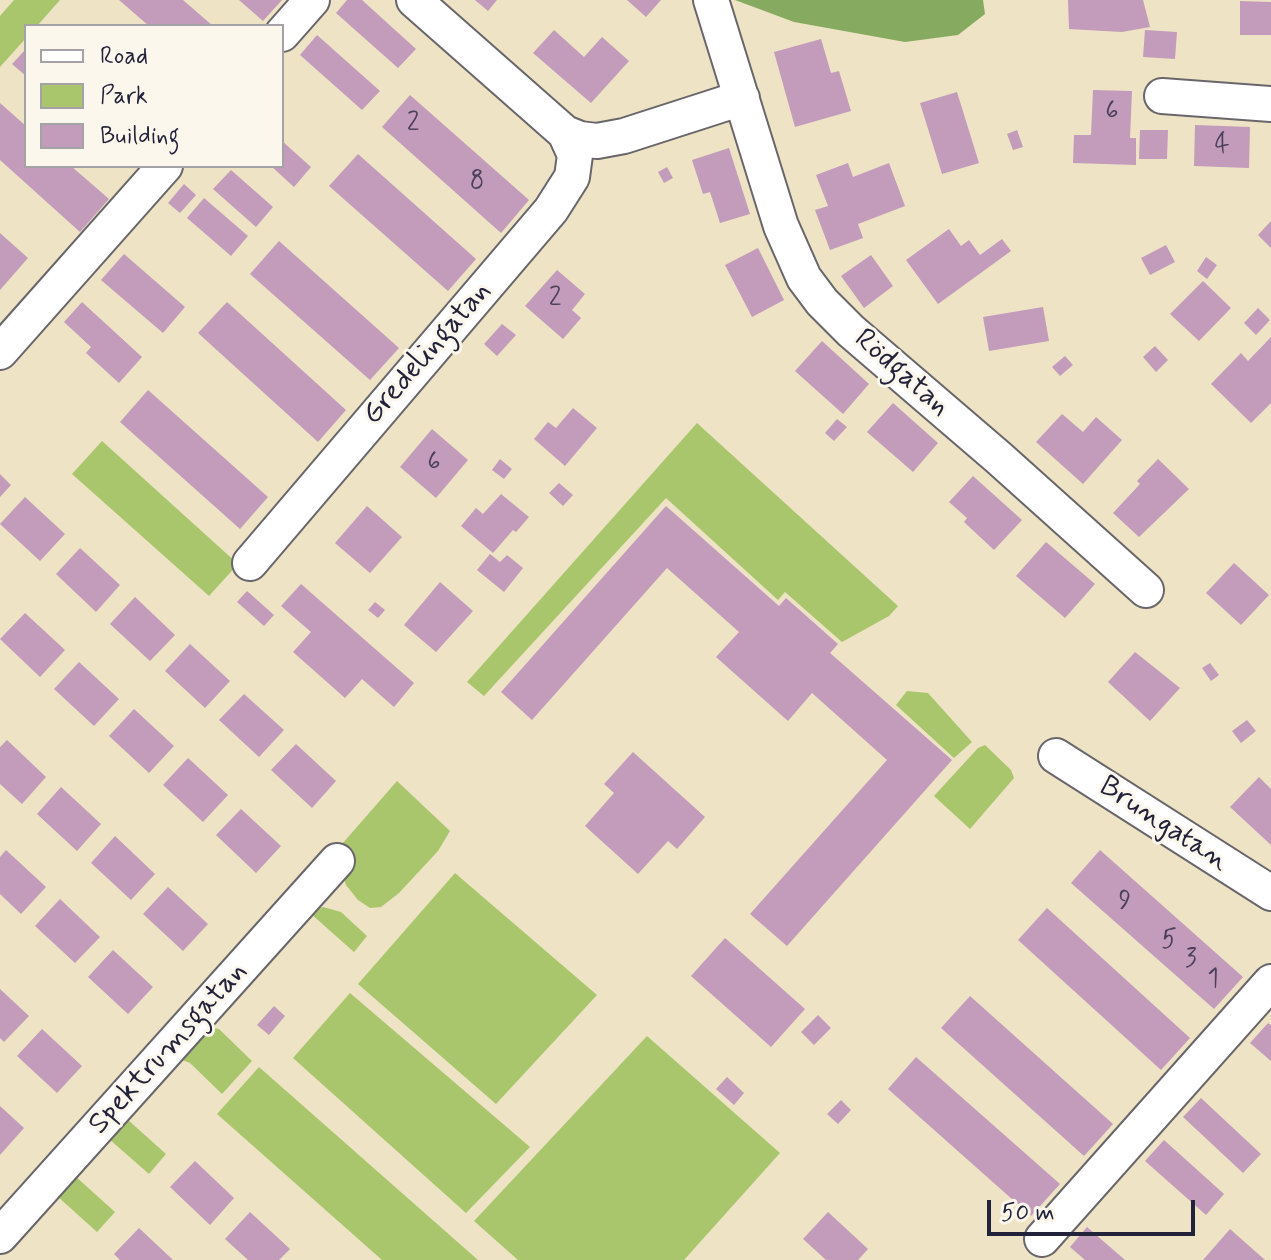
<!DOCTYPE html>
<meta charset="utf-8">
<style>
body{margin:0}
#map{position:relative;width:1271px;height:1260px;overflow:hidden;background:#eee3c4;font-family:Mynerve,sans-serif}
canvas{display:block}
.legend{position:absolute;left:24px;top:24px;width:260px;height:144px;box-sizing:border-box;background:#fbf7ec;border:2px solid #a4a2a5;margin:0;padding:10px 14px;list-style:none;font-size:24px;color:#22223b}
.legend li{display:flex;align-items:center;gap:16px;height:40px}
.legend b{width:40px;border:2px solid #a4a2a5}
.scale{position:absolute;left:987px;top:1200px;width:208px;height:36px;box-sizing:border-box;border:4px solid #22223b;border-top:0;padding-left:10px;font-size:24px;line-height:28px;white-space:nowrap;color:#22223b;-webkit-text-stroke:6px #fbf7ec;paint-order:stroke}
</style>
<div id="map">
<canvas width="1271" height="1260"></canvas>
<ul class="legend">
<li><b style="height:10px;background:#fff"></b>Road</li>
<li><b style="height:22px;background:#a9c66d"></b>Park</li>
<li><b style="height:22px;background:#c39bbb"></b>Building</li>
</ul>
<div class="scale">50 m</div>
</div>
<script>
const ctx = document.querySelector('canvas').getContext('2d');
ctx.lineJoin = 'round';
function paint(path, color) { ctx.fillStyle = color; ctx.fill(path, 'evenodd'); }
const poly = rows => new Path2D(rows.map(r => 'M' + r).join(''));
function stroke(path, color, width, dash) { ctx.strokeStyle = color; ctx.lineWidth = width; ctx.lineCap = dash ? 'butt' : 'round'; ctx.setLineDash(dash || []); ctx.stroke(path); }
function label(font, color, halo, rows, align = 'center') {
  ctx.font = font + ' Mynerve,sans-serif'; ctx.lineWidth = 6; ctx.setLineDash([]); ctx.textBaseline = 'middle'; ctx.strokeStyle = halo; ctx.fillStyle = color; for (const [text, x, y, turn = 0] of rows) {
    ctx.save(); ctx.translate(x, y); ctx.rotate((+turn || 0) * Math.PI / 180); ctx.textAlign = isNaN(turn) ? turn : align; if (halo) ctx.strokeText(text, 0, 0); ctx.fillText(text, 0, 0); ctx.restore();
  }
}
paint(poly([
 [14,0,60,0,37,26,26,26,26,38,0,67,0,16],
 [697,423,898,606,889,616,842,642,785,592,778,600,666,498,484,696,467,682],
 [102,441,238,564,209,596,72,474],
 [907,691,928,693,972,742,954,758,896,705],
 [985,745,1011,770,1014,778,970,829,934,796,978,748],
 [397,781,450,831,438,851,399,893,381,907,370,908,358,900,346,885,335,852],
 [455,873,597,995,496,1104,358,984],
 [323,907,341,912,367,936,354,952,310,913],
 [350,993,530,1147,466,1213,293,1058],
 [209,1027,219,1029,252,1061,222,1094,190,1063,180,1059],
 [647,1036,780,1153,684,1260,518,1260,474,1221],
 [259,1067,478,1260,382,1260,217,1114],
 [127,1119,166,1154,149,1174,109,1139],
 [75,1176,115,1212,97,1232,57,1196]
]), '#a9c66d');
paint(poly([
 [735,0,983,0,985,14,958,35,905,42,794,22]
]), '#86ab60');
paint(poly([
 [119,0,183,0,213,26,149,26],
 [239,0,282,0,263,21],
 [347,0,362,0,416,49,398,68,336,13],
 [475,0,497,0,488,11],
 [627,0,661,0,646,17],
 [1068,0,1143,0,1150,27,1122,32,1069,29],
 [1240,1,1271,2,1271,35,1240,35],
 [554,30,584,57,602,37,629,61,591,103,533,53],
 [1145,30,1177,32,1175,59,1143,57],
 [317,35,380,91,362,110,300,55],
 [821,39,831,73,839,71,851,111,795,127,774,52],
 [26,49,26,76,12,64],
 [1093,90,1132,91,1130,138,1136,138,1136,165,1073,163,1074,135,1091,135],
 [957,92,979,163,942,174,920,103],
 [410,95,529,200,501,233,382,127],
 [0,103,26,126,26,166,71,166,109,199,80,232,0,160],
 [1195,125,1250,127,1249,168,1194,166],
 [1017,130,1023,147,1013,150,1007,134],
 [1140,130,1168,130,1167,159,1139,159],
 [282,141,311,167,294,187,271,166,282,166],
 [729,148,750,214,720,223,710,192,703,194,692,160],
 [358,154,476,259,448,291,329,186],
 [848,163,853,177,889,163,905,206,858,224,863,238,830,250,815,210,828,206,816,175],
 [667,167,673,178,664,183,658,172],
 [231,170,273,207,256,227,213,189],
 [184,184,196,195,180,213,168,203],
 [204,198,248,236,231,256,187,218],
 [1271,221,1271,248,1258,235],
 [949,229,961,246,969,240,980,255,1002,239,1011,251,938,304,906,260],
 [0,233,28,258,0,290],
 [279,241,399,348,370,380,250,274],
 [1166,245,1175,262,1150,275,1141,258],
 [758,248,784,300,752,317,725,265],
 [124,254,185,307,163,333,101,280],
 [871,255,893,286,864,308,841,276],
 [1206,257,1217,265,1207,279,1197,271],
 [557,270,585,294,572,310,581,318,563,339,525,306],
 [1203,281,1231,308,1199,341,1170,314],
 [82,302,142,357,119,383,86,353,91,347,64,322],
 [227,302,346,410,318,442,198,333],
 [1043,307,1049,341,989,351,983,317],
 [1258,308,1270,320,1256,335,1244,323],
 [502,324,516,335,497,356,484,344],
 [1271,337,1271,403,1251,423,1211,384,1241,353,1248,361],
 [822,341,869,384,843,414,795,371],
 [1155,346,1168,360,1156,372,1143,357],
 [1065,356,1073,365,1060,376,1052,367],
 [148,390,268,497,240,529,120,422],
 [893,403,938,443,913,472,867,432],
 [573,408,597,428,565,466,534,439,548,422,556,428],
 [1062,414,1083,432,1096,417,1122,440,1083,484,1036,442],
 [837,419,847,427,834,441,825,433],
 [432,429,468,460,436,498,400,467],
 [500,459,512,469,504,479,492,470],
 [1158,459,1189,489,1139,537,1113,513,1140,484,1137,481],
 [0,474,11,485,0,497],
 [973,476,1022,520,994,550,964,522,967,518,949,502],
 [559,483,573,495,563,506,549,493],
 [501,494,529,517,516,532,513,530,493,553,461,526,476,508,483,514],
 [25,497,65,534,40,561,0,524],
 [367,506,402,537,370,573,335,543],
 [666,506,779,606,786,598,838,644,830,653,952,760,787,946,750,914,887,760,812,693,788,721,716,657,739,632,667,568,532,720,501,692],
 [1046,542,1095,584,1065,618,1016,576],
 [80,548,120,585,96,612,56,574],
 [490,554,500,562,507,555,523,568,504,592,477,570],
 [1234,563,1269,595,1241,625,1206,593],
 [440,582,473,611,436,652,404,625],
 [301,584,414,683,394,707,362,679,345,698,293,652,311,632,281,606],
 [247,591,274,615,264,626,237,602],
 [135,597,175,635,150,661,110,624],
 [375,602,385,610,378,618,368,610],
 [25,613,65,650,40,677,0,639],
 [190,644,230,681,205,708,165,671],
 [1135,652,1180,688,1150,721,1108,682],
 [79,662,119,699,94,726,54,689],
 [1210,663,1219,675,1211,681,1202,668],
 [244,694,284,730,259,757,219,720],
 [134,709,174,746,149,773,109,736],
 [1247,720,1256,731,1241,743,1232,731],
 [7,740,46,777,22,804,0,784,0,747],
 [296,744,336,781,312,808,271,770],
 [633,752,705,817,677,849,668,841,638,874,585,826,614,793,604,784],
 [188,758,228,795,203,822,163,785],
 [1259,777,1271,789,1271,845,1230,807],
 [61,787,101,824,77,851,37,814],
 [241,809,281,846,256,873,216,835],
 [115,836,155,874,131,900,91,863],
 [6,850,46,887,21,914,0,894,0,857],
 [1100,850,1243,977,1214,1009,1071,883],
 [168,887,208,924,183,951,143,914],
 [60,899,100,937,75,963,35,926],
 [1047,908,1190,1038,1161,1070,1018,940],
 [725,938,805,1009,771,1047,691,976],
 [113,950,153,987,128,1014,88,977],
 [0,989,29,1016,4,1042,0,1038],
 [970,996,1113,1124,1084,1156,941,1028],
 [274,1006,285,1016,269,1035,257,1025],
 [818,1015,831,1028,814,1045,801,1032],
 [1268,1023,1271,1025,1271,1061,1250,1043],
 [42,1029,82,1066,57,1093,17,1056],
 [916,1057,1060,1184,1031,1216,888,1089],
 [727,1077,744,1093,734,1105,716,1089],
 [1201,1098,1261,1154,1243,1173,1183,1117],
 [841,1100,851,1110,838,1124,827,1114],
 [0,1106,24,1128,0,1155],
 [1164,1140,1224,1194,1206,1215,1145,1161],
 [195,1161,234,1198,210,1225,170,1187],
 [250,1212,290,1249,279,1260,248,1260,225,1239],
 [828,1212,868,1249,858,1260,826,1260,803,1239],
 [1087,1227,1125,1260,1085,1260,1070,1247],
 [139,1228,173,1260,120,1260,114,1254],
 [1230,1229,1265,1260,1203,1260]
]), '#c39bbb');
const minor = poly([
 [414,0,565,133,580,139,597,141,624,136,742,98],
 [711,0,781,226,804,278,822,302,851,331,999,458,1146,590],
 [282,34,312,0],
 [1162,96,1271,104],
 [0,352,165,166],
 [250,563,551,210,572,177,575,155,565,133],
 [1056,756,1271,893],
 [0,1236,337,861],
 [1042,1239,1271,982]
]);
stroke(minor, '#69666b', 38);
stroke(minor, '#fff', 34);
label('26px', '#4a405b', null, [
 ["6",1112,113],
 ["2",413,125],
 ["4",1222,147],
 ["8",477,183],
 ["2",555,300],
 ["6",434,464],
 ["9",1125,903],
 ["5",1169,942],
 ["3",1191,961],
 ["1",1213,981]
]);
label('30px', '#22223b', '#fbf7ec', [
 ["Gredelingatan",428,354,-49],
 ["Rödgatan",901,374,41],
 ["Brungatan",1163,825,33],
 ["Spektrumsgatan",169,1049,-48]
]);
</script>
